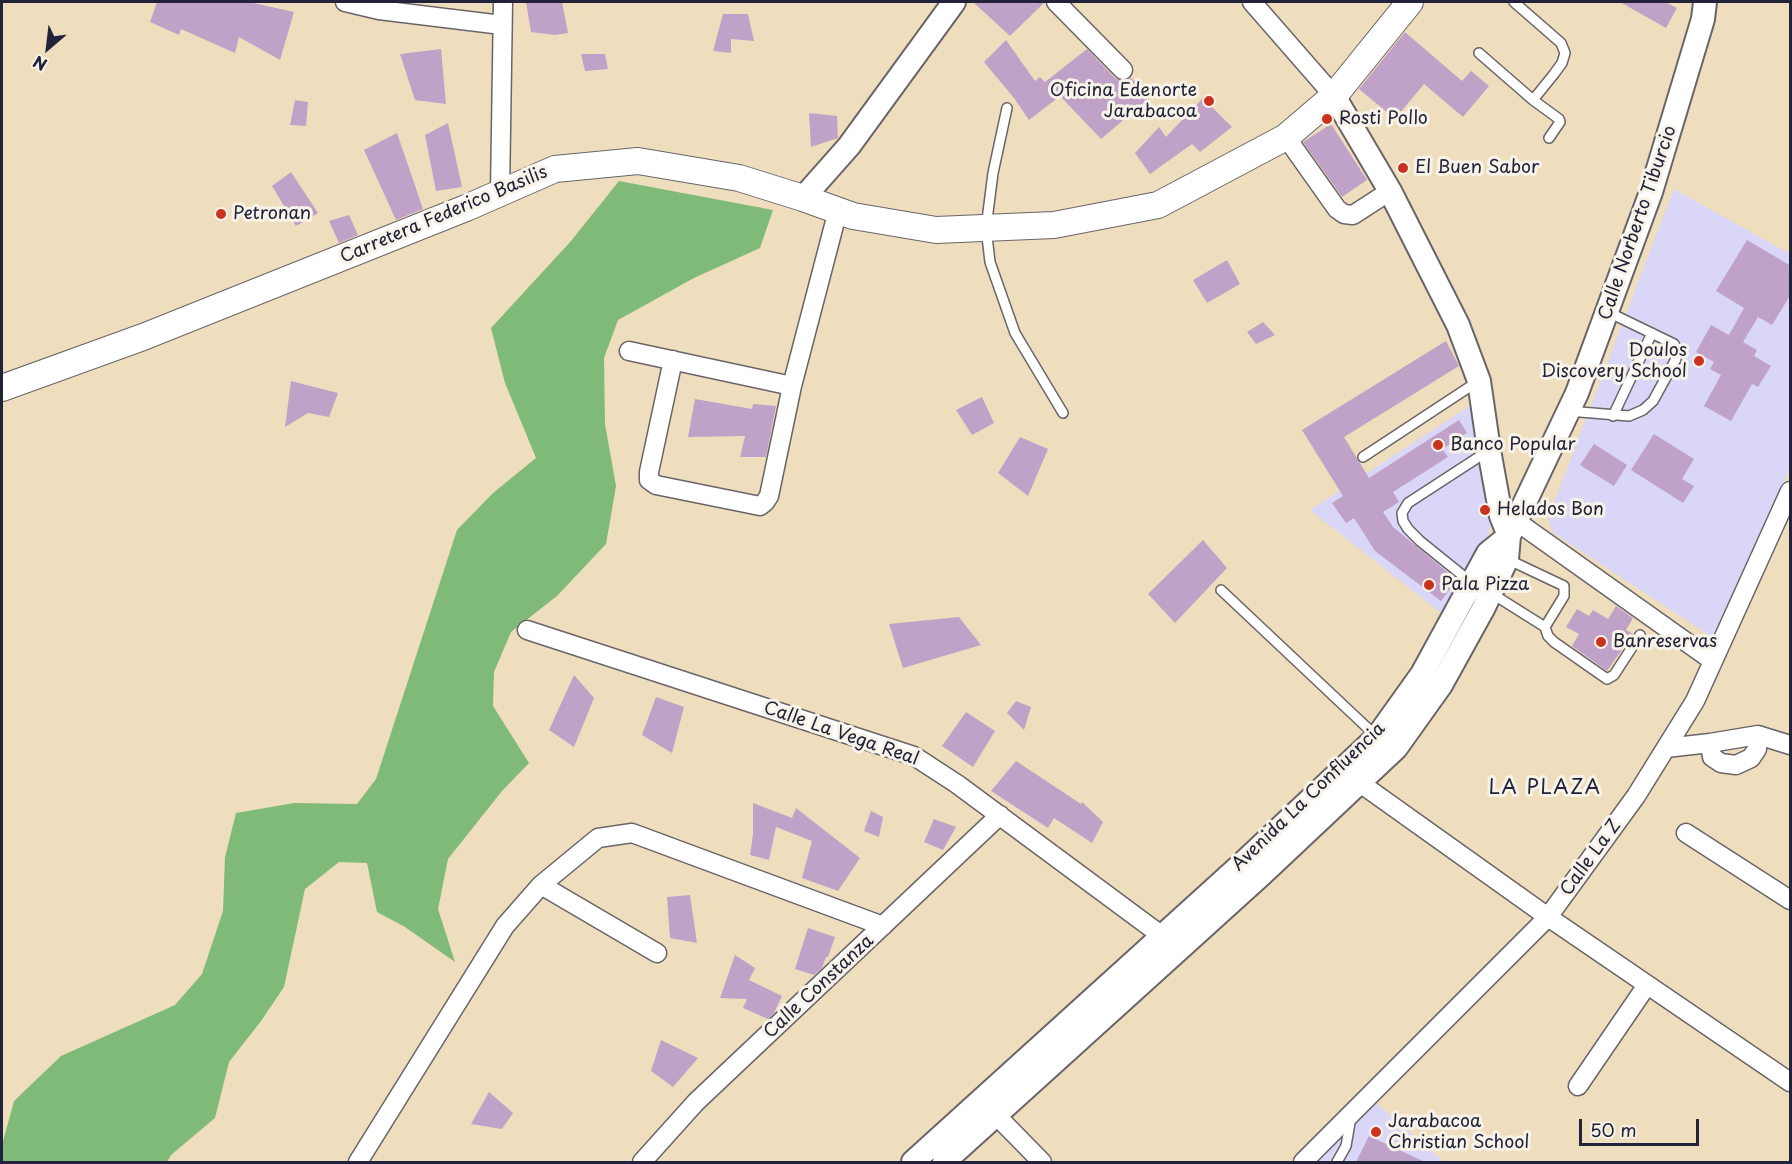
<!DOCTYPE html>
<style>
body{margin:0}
#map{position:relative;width:1792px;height:1164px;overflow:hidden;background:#efdebd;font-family:"Playpen Sans",sans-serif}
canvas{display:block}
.frame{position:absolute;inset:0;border:3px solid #22223b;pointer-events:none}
.north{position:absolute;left:18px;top:18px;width:60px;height:60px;-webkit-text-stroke:4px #f7f3e8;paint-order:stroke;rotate:208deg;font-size:16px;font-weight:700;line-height:24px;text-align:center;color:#22223b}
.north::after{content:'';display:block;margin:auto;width:21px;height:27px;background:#22223b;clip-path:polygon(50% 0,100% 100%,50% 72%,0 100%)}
.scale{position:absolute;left:1579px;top:1119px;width:120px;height:27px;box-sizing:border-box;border:3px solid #22223b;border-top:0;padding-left:8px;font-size:18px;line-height:21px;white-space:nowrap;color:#22223b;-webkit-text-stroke:4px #f7f3e8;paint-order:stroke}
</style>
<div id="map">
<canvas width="1792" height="1164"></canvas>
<div class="frame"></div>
<div class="north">N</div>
<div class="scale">50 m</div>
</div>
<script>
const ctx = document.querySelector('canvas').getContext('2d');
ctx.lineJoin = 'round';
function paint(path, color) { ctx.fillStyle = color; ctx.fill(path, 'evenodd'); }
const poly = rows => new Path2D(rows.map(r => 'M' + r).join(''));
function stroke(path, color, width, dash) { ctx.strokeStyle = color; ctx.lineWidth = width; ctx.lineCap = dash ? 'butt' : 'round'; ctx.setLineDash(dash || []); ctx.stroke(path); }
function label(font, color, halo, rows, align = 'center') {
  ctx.font = font + ' "Playpen Sans",sans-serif'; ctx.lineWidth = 6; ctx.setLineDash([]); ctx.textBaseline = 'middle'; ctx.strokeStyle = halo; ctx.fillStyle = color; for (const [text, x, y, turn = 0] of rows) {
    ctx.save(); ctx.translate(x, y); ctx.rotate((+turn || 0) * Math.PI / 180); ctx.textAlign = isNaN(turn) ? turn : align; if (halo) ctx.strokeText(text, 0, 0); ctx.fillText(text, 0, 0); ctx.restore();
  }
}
paint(poly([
 [1674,189,1790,254,1790,468,1712,637,1552,532,1548,518],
 [1476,402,1492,503,1491,526,1484,549,1446,617,1310,510],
 [1374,1101,1444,1162,1312,1162]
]), '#dad6f7');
paint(poly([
 [619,181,773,210,760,248,694,278,618,320,604,358,605,424,616,486,606,544,557,596,511,632,494,672,493,706,529,763,502,791,448,859,438,909,455,962,405,927,377,912,367,863,339,862,305,889,284,987,261,1021,229,1062,215,1118,171,1155,167,1162,2,1162,2,1145,14,1101,61,1056,175,1005,202,974,223,911,225,857,236,813,294,803,357,804,376,779,457,530,493,493,536,458,505,383,491,328,571,241]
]), '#80ba78');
paint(poly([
 [157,2,249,2,294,12,280,60,239,37,235,53,181,29,179,35,150,22],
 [526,2,562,2,568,33,555,35,531,32],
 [973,2,1045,2,1010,36],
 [1620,2,1665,2,1677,8,1666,28],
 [723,14,748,14,754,41,731,39,731,53,713,51],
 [1405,32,1462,81,1471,71,1489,86,1463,117,1424,84,1395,119,1359,89],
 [1006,40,1035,81,1040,77,1045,82,1087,49,1115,78,1125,81,1131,78,1153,95,1101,139,1060,96,1029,120,1014,98,984,62],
 [441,49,446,104,415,100,400,54],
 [581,54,605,54,608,69,585,71],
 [1203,98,1232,127,1200,152,1192,144,1150,174,1135,153,1159,127,1166,137],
 [295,100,308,102,306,126,290,125],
 [809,113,837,116,838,138,811,147],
 [448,123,462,187,436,191,425,135],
 [1331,124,1367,180,1342,197,1303,142],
 [397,133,423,209,396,220,364,150],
 [291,172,318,213,296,226,272,186],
 [349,215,358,235,339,243,329,221],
 [1747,240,1791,266,1791,294,1772,325,1758,317,1743,342,1757,350,1754,356,1771,366,1758,387,1752,384,1731,421,1704,406,1721,375,1710,369,1714,362,1696,352,1711,325,1729,335,1744,308,1716,291],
 [1227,260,1240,284,1207,303,1193,280],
 [1263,322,1275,335,1256,344,1247,332],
 [1446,341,1459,366,1344,437,1369,478,1459,420,1467,433,1442,449,1448,457,1393,492,1399,502,1383,512,1393,527,1457,580,1441,601,1375,551,1354,518,1346,523,1332,503,1343,496,1302,430],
 [291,381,338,393,329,417,308,413,285,427],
 [982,397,994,423,972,435,956,410],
 [695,399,752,409,753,404,776,406,766,457,740,457,745,436,688,437],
 [1654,434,1694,459,1682,479,1694,486,1683,503,1631,470],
 [1020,437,1048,449,1028,496,998,473],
 [1594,444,1627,465,1614,486,1580,465],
 [1203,540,1227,568,1175,623,1148,594],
 [1616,606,1633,618,1626,630,1633,634,1607,671,1572,646,1579,634,1566,627,1577,609,1589,616,1593,610,1608,619],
 [959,617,981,645,903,668,889,624],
 [574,675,594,698,574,747,549,730],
 [656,697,684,707,672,753,642,735],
 [1016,701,1031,707,1024,730,1007,713],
 [966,712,995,731,973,767,942,746],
 [1016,761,1081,804,1082,802,1103,822,1092,843,1054,818,1048,828,991,791],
 [753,803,792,818,796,808,860,858,838,891,802,878,812,841,776,827,769,860,750,855,753,834],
 [871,811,883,817,879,837,864,831],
 [934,819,956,827,943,850,924,842],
 [690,895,697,943,670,938,667,897],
 [808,928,835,937,828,957,826,957,822,968,814,975,795,969],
 [735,955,755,968,749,980,782,996,774,1013,768,1019,743,1008,747,999,720,998],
 [661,1040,698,1058,673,1087,651,1071],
 [489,1092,513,1113,502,1129,471,1124],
 [1369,1136,1425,1162,1356,1162]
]), '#c0a1c8');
const service = poly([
 [1479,53,1533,100,1554,74,1562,63,1565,53,1561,43,1514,2],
 [1533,100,1559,119,1560,122,1549,138],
 [1007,108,993,173,986,228,990,262,1015,333,1063,413],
 [1568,411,1629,416,1643,410,1653,401,1676,359,1677,349,1674,344,1608,312],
 [1613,416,1652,333],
 [1363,457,1477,382],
 [1472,583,1420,541,1408,529,1403,521,1402,513,1408,503,1488,451],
 [1221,590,1376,736],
 [1491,593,1545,627,1564,596,1564,586,1507,559],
 [1545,627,1548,636,1554,642,1607,679,1614,675,1640,635],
 [1337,1162,1346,1146,1351,1117]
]);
const minor = poly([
 [345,2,379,10,502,25],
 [1056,2,1123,70],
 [1252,2,1334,96],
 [1286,137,1337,209,1344,214,1353,215,1390,191],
 [500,193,503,2],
 [629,351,792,386],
 [673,360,649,472,649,480,656,485,760,506,765,502,769,496,792,386,838,210],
 [1516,521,1713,661],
 [527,630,914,756,957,784,1173,944],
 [1710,743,1712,757,1721,763,1736,765,1751,758,1757,749,1758,735],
 [1666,748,1710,743,1758,735,1790,745],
 [1360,783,1548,917,1790,1082],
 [1686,833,1790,900],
 [541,885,657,953],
 [1578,1086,1647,985],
 [988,1107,1042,1162],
 [358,1162,505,926,541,885,598,838,632,833,883,926],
 [642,1162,696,1102,1000,815],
 [1303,1162,1548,917,1636,796,1695,701,1790,491]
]);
const tertiary = poly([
 [1334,96,1390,191,1458,325,1479,381,1489,450,1501,516,1509,536],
 [803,198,849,146,954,2],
 [913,1162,1243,863,1377,737,1422,674,1488,553,1509,536],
 [944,1162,1262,874,1396,748,1441,685,1483,609,1507,559,1509,536,1577,393,1651,192,1703,19,1705,2]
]);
const secondary = poly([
 [2,388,143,337,466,208,555,169,638,161,739,178,803,198,853,216,936,230,1054,225,1158,205,1286,137,1334,96,1410,2]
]);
stroke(service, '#6a6468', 12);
stroke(minor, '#6a6468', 21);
stroke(tertiary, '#6a6468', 26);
stroke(secondary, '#6a6468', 28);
stroke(service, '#fff', 9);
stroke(minor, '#fff', 18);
stroke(tertiary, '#fff', 22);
stroke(secondary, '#fff', 26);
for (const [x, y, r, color] of [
 [1209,101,6,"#c8321e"],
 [1327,119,6,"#c8321e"],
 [1403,168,6,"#c8321e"],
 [221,214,6,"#c8321e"],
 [1699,361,6,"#c8321e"],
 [1438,445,6,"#c8321e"],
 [1485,510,6,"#c8321e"],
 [1429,585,6,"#c8321e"],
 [1601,642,6,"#c8321e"],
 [1376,1132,6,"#c8321e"]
]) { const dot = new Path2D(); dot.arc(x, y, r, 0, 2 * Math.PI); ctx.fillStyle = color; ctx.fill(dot); stroke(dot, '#f7f3e8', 2); }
label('18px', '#22223b', '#f7f3e8', [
 ["Oficina Edenorte",1197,91,"right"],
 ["Jarabacoa",1197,112,"right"],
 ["Rosti Pollo",1339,119],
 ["El Buen Sabor",1415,168],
 ["Petronan",233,214],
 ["Doulos",1687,351,"right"],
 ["Discovery School",1687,372,"right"],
 ["Banco Popular",1450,445],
 ["Helados Bon",1497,510],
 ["Pala Pizza",1441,585],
 ["Banreservas",1613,642],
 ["Jarabacoa",1388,1122],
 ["Christian School",1388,1143]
], 'left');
label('18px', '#22223b', '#f7f3e8', [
 ["Carretera Federico Basilis",444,215,-23],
 ["Calle Norberto Tiburcio",1638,223,-71],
 ["Calle La Vega Real",841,734,19],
 ["Avenida La Confluencia",1309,797,-44],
 ["Calle La Z",1591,858,-54],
 ["Calle Constanza",819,987,-43]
]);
ctx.letterSpacing = '1.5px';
label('20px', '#22223b', '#f7f3e8', [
 ["LA PLAZA",1545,788]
]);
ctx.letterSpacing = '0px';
</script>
